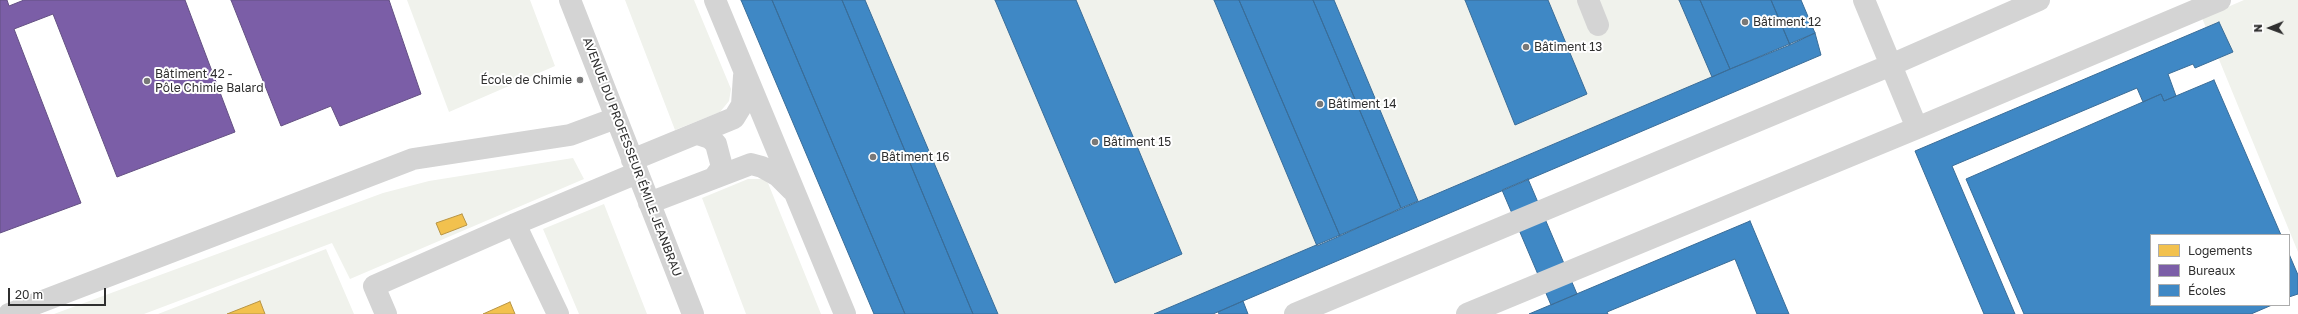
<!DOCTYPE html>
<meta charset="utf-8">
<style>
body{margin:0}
#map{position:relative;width:2298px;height:314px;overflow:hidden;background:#fff;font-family:"Golos Text",sans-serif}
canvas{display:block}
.legend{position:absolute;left:2150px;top:234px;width:140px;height:72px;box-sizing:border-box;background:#fff;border:1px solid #acacac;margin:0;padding:5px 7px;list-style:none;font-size:12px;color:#2f2f2f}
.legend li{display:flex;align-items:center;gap:8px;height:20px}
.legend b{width:20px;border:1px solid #acacac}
.north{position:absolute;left:2250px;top:8px;width:40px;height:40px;-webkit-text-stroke:3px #fff;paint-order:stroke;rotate:269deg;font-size:11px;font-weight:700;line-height:16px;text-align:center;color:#2f2f2f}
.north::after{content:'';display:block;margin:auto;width:14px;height:18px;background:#2f2f2f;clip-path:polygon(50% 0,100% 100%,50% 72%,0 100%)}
.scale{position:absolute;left:8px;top:288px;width:98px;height:18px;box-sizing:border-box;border:2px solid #2f2f2f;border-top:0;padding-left:5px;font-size:12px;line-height:14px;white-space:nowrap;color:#2f2f2f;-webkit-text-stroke:3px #fff;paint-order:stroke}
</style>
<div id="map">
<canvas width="2298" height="314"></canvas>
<ul class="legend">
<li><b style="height:11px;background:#f2c14e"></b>Logements</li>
<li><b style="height:11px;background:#7b5ea7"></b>Bureaux</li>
<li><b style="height:11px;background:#3f88c5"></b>Écoles</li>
</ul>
<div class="north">N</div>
<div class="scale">20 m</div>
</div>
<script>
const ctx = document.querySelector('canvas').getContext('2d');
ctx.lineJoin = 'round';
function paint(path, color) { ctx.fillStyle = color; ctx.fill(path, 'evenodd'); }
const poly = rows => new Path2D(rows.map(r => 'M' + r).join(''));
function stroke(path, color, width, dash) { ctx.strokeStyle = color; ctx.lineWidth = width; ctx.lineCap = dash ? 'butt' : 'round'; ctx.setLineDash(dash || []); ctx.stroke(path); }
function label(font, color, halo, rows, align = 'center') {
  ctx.font = font + ' "Golos Text",sans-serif'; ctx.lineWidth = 4; ctx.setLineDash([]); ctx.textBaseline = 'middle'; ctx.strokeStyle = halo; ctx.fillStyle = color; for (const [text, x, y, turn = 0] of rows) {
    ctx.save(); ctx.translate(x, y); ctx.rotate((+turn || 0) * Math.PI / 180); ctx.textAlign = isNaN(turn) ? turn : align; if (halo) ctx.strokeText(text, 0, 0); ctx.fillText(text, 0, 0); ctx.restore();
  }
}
paint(poly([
 [407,0,530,0,555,66,449,112],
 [625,0,694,0,731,89,729,101,720,112,675,130],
 [865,0,1214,0,1317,246,1154,314,998,314],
 [1334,0,1679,0,1712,77,1418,201],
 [2244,0,2298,0,2298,252,2202,18],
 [573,158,584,179,350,279,332,243,144,314,54,314,383,193,429,181],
 [748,179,763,179,768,183,821,314,746,314,702,198],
 [604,204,647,314,579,314,543,229],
 [326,249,354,314,158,314]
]), '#f0f2ec');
const homes = poly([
 [462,214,467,225,441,235,436,223,462,214],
 [260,301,265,314,227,314,260,301],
 [510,302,515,314,483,314,510,302]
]);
paint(homes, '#f2c14e');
stroke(homes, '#b89545', 1);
const offices = poly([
 [0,0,7,0,9,6,24,0,185,0,235,132,117,177,53,14,14,29,81,203,0,233,0,0],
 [231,0,389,0,421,94,340,126,331,106,281,126,231,0]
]);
paint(offices, '#7b5ea7');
stroke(offices, '#645083', 1);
const schools = poly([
 [741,0,772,0,905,314,874,314,741,0],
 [772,0,842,0,973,314,905,314,772,0],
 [842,0,865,0,998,314,973,314,842,0],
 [995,0,1076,0,1182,254,1115,283,995,0],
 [1214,0,1239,0,1340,236,1317,246,1214,0],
 [1239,0,1313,0,1401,208,1340,236,1239,0],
 [1313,0,1334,0,1418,201,1401,208,1313,0],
 [1465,0,1548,0,1587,94,1515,125,1465,0],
 [1679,0,1700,0,1730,69,1712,77,1679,0],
 [1700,0,1771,0,1790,45,1730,69,1700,0],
 [1771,0,1801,0,1815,33,1790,45,1771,0],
 [2219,22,2233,52,2195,68,2193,64,2168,74,2176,96,2164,101,2161,94,2143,102,2137,88,1952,166,2015,314,1984,314,1915,151,2219,22],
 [1815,33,1821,55,1243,301,1213,314,1154,314,1815,33],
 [2214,80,2281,235,2151,235,2151,305,2272,305,2251,314,2024,314,1966,179,2161,94,2164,101,2214,80],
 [1528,179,1577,294,1551,305,1502,190,1528,179],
 [1750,221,1789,314,1757,314,1735,259,1607,312,1608,314,1529,314,1750,221],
 [2289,254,2298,275,2298,294,2289,297,2289,254],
 [1243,301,1248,314,1219,314,1218,312,1243,301]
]);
paint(schools, '#3f88c5');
stroke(schools, '#3a6d98', 1);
stroke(poly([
 [570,0,693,314],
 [715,0,845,314],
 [1588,0,1598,25],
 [1864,0,1917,128],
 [698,134,710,138,716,144,722,167,714,178],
 [632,160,734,118,742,105,744,76],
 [649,203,751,164,762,167,778,176,792,190],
 [515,224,558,314],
 [9,314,413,159,570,135,616,118],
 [386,314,374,286,515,224,637,173],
 [1295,314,1891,65,2039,0],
 [1467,314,1917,128,2220,0]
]), '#d4d4d4', 22);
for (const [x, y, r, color] of [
 [1745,22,4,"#787878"],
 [1526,47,4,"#787878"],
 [580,80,4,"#787878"],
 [147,81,4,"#787878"],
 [1320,104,4,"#787878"],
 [1095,142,4,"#787878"],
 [873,157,4,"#787878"]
]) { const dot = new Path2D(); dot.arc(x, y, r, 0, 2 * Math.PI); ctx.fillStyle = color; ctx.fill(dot); stroke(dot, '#fff', 1.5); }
label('12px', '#2f2f2f', '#fff', [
 ["Bâtiment 12",1753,22],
 ["Bâtiment 13",1534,47],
 ["Bâtiment 42 -",155,74],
 ["Pôle Chimie Balard",155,88],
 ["École de Chimie",572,80,"right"],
 ["Bâtiment 14",1328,104],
 ["Bâtiment 15",1103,142],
 ["Bâtiment 16",881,157]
], 'left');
label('12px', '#2f2f2f', '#fff', [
 ["AVENUE DU PROFESSEUR ÉMILE JEANBRAU",632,157,69]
]);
</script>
